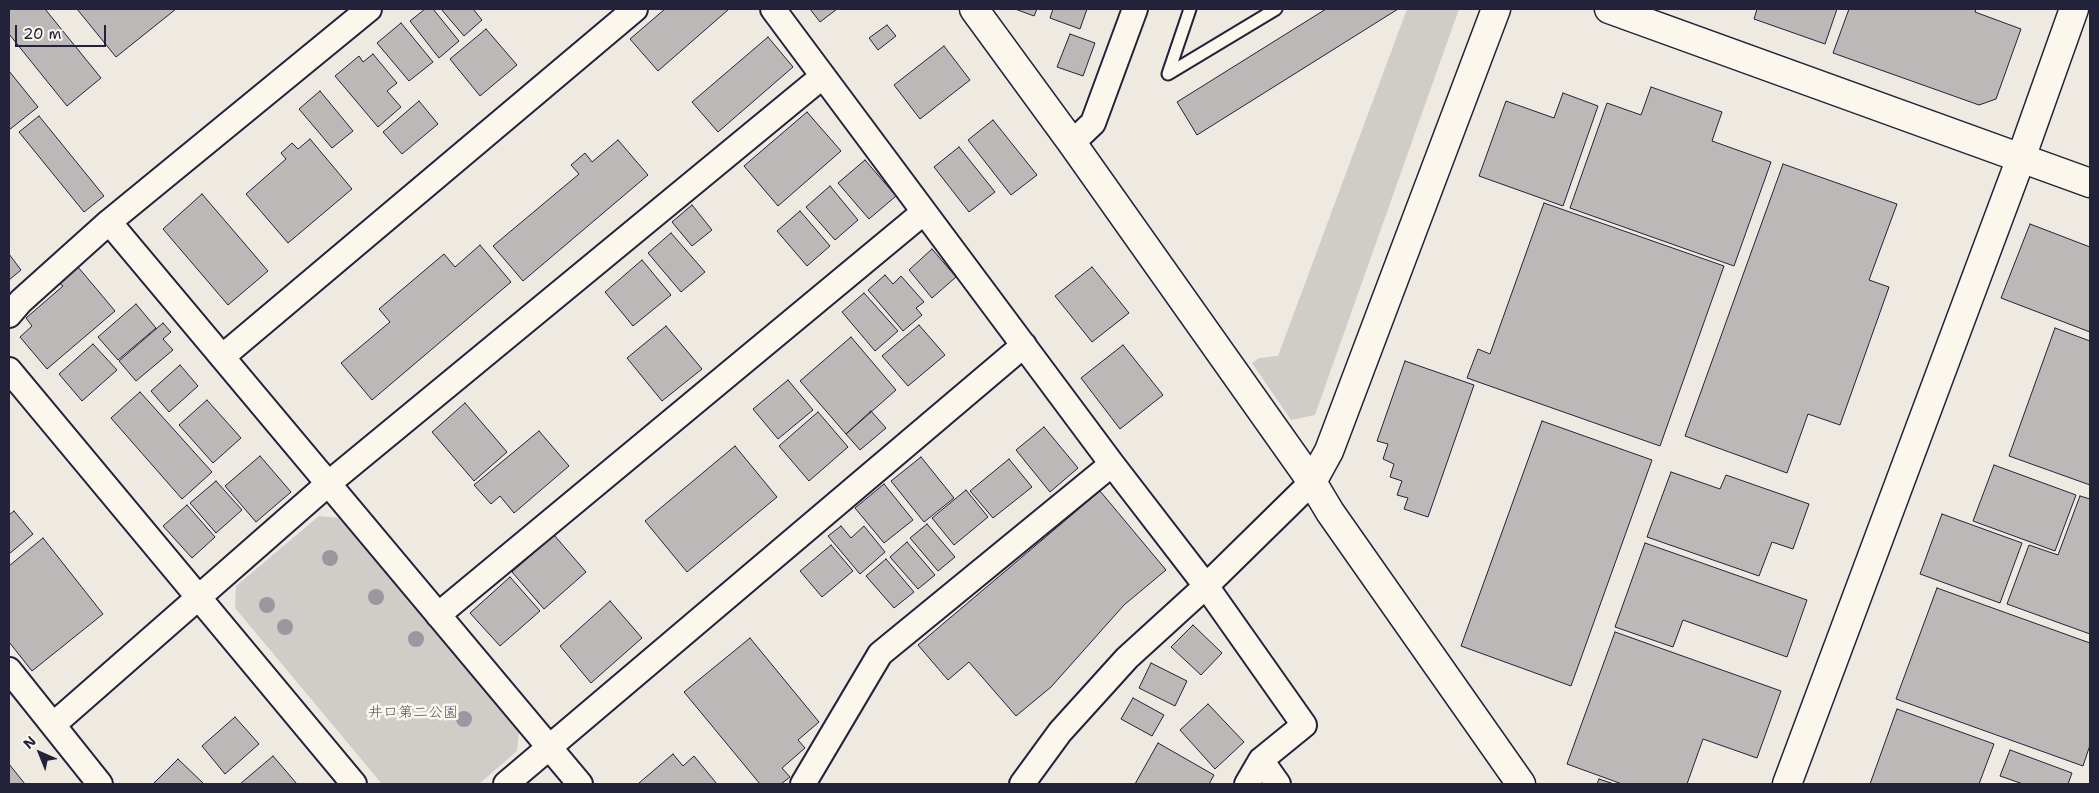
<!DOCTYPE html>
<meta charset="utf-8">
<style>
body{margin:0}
#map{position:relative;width:2099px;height:793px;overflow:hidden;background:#eeeae2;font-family:"Shantell Sans",sans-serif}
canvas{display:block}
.frame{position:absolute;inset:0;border:10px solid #22223b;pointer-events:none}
.north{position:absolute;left:15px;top:728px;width:50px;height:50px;-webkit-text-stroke:4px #fbf7ec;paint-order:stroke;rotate:316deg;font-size:14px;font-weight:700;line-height:20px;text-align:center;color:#22223b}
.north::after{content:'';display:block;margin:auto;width:18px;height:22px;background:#22223b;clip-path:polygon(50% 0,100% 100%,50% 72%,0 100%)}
.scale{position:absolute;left:15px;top:25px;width:91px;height:22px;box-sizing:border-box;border:2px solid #22223b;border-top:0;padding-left:6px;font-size:15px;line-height:18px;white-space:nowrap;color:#22223b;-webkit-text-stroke:4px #fbf7ec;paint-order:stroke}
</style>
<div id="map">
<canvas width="2099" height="793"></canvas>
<div class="frame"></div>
<div class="north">N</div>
<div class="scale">20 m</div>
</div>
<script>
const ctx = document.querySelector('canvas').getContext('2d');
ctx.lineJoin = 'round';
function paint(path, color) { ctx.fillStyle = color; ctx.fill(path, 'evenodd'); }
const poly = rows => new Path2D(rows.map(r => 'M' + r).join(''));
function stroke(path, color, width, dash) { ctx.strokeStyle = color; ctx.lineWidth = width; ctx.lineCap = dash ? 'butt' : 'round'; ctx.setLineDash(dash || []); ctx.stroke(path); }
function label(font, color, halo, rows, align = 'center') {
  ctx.font = font + ' "Shantell Sans","Klee One",sans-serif'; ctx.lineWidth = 5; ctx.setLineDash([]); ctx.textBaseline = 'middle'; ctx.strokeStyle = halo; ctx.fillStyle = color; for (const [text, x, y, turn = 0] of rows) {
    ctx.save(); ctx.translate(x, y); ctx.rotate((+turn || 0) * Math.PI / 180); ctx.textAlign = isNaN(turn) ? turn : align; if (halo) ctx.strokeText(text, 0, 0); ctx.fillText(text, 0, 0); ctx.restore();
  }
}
paint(poly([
 [1407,9,1459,9,1315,415,1291,420,1252,363,1259,358,1278,356],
 [319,516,339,518,519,730,517,751,479,784,382,784,235,608,236,586]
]), '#d0cdc9');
const building = poly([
 [9,9,45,9,101,78,67,106,9,34,9,9],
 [77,9,176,9,116,57,77,9],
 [425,9,433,9,459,41,439,58,410,21,425,9],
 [441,9,473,9,482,20,464,36,441,9],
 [665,9,729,9,658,71,630,39,665,9],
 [810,9,837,9,820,22,810,9],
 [1015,9,1037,9,1034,16,1015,9],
 [1053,9,1087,9,1080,29,1050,18,1053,9],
 [1326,9,1398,9,1197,135,1177,102,1326,9],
 [1757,9,1837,9,1825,44,1754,19,1757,9],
 [1849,9,1976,9,1975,12,2021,29,1996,99,1979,105,1833,53,1849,9],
 [401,23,433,62,409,81,377,43,401,23],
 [887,25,896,36,878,50,869,38,887,25],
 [486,29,517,65,480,96,450,59,486,29],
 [1070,34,1095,43,1083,76,1057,67,1070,34],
 [768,37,793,67,718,132,692,102,768,37],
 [944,46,970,80,920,119,894,85,944,46],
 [373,54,397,83,387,91,401,107,378,127,335,76,359,56,363,62,373,54],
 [9,71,38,107,9,130,9,71],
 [1651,87,1722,112,1712,141,1771,162,1734,266,1570,208,1607,103,1641,115,1651,87],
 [320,91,353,131,332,148,299,109,320,91],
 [1563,93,1598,106,1563,206,1479,176,1506,101,1554,118,1563,93],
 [419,101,438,124,402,154,383,132,419,101],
 [807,112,841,151,778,206,744,166,807,112],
 [39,116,104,196,84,212,19,132,39,116],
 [993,120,1037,175,1011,195,968,140,993,120],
 [310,139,352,189,288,243,246,194,286,159,281,153,292,143,298,149,310,139],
 [618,140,648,175,523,281,493,246,579,174,571,165,585,153,592,162,618,140],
 [959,147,995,192,969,212,934,167,959,147],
 [865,160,896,196,869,219,838,183,865,160],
 [1783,164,1897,204,1869,280,1889,287,1840,425,1808,414,1787,473,1685,436,1783,164],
 [830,186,858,220,835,240,806,207,830,186],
 [202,194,268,271,228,305,163,229,202,194],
 [1544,203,1724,266,1660,446,1467,378,1478,349,1490,354,1544,203],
 [692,205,712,230,692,246,672,222,692,205],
 [800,211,830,246,807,266,777,231,800,211],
 [2030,224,2090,247,2090,332,2001,298,2030,224],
 [671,233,705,272,681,292,648,253,671,233],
 [480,245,511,282,372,400,341,363,390,322,379,309,444,254,455,267,480,245],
 [932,249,956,277,932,298,909,270,932,249],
 [9,254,21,270,9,280,9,254],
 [642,260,671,295,633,326,605,292,642,260],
 [78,267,115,311,47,369,20,337,32,326,26,318,63,286,59,283,78,267],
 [1092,267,1129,313,1092,342,1055,296,1092,267],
 [885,275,893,284,901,276,924,302,916,308,922,315,903,331,868,290,885,275],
 [864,293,898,331,875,351,842,312,864,293],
 [136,304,156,328,118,360,98,337,136,304],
 [163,323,171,332,163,339,173,350,136,381,119,361,163,323],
 [919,325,945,355,908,386,882,356,919,325],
 [666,326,702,369,662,401,627,358,666,326],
 [2055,328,2090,341,2090,485,2009,456,2055,328],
 [851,337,896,390,846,434,800,381,851,337],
 [93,344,117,370,82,401,59,374,93,344],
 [1123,345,1163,395,1120,429,1081,378,1123,345],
 [1405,361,1474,385,1428,517,1404,509,1408,498,1397,495,1402,481,1390,477,1394,464,1383,459,1388,444,1377,441,1405,361],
 [180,365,198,386,169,412,151,391,180,365],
 [788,380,813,410,778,439,753,409,788,380],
 [140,392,212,472,182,499,111,418,140,392],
 [207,400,241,438,213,463,179,425,207,400],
 [465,403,507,452,474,481,432,432,465,403],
 [871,411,886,428,860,450,846,434,871,411],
 [818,412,848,447,809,481,779,446,818,412],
 [1542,421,1652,460,1571,686,1461,646,1542,421],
 [1044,427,1078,468,1050,492,1016,450,1044,427],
 [539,431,569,466,514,513,500,496,491,504,474,485,539,431],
 [735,446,777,497,687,572,645,521,735,446],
 [260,456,291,492,256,522,225,486,260,456],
 [921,457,954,498,924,522,891,481,921,457],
 [1009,459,1032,487,993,518,970,491,1009,459],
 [1994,465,2076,495,2055,551,1973,521,1994,465],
 [1671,472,1720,489,1726,475,1809,504,1793,549,1772,542,1759,576,1647,537,1671,472],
 [216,481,242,510,216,533,190,503,216,481],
 [884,484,913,520,884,543,855,508,884,484],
 [966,490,988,517,954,545,932,518,966,490],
 [1100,491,1166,570,1124,605,1051,687,1016,716,969,662,948,680,918,645,1100,491],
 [2080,496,2090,499,2090,634,2007,604,2029,545,2058,555,2080,496],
 [187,505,215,537,192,558,163,526,187,505],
 [14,511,33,534,9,554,9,515,14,511],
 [1942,514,2022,543,2000,603,1920,574,1942,514],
 [927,524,955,557,938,571,910,538,927,524],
 [841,526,851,538,864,526,885,552,860,574,828,536,841,526],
 [554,535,586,572,544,609,512,572,554,535],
 [43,538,103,614,32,671,9,642,9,566,43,538],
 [907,542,935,575,918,589,890,557,907,542],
 [1645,543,1807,600,1787,657,1683,620,1673,647,1615,627,1645,543],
 [831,545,853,571,822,597,800,571,831,545],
 [886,559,914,592,894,608,866,576,886,559],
 [510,577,540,611,500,646,470,613,510,577],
 [1937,588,2090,643,2090,745,2083,766,1896,699,1937,588],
 [610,601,642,638,591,683,560,646,610,601],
 [1193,625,1222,653,1201,675,1171,647,1193,625],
 [1615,632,1781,691,1757,758,1703,739,1687,784,1622,784,1567,764,1615,632],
 [750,638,819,722,798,740,805,748,782,768,790,777,781,784,760,784,684,692,750,638],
 [1151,663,1187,681,1175,706,1139,688,1151,663],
 [1133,698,1164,715,1152,736,1121,719,1133,698],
 [1208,704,1244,742,1215,769,1180,730,1208,704],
 [1897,709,1994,744,1979,784,1870,784,1897,709],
 [235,717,259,744,225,774,202,746,235,717],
 [1158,743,1214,775,1209,784,1135,784,1158,743],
 [2010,750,2072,773,2068,784,2023,784,2000,776,2010,750],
 [673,754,683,766,694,756,717,784,640,784,639,783,673,754],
 [273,756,297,784,240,784,273,756],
 [178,759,204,784,153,784,178,759],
 [9,764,25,784,9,784,9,764],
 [1599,779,1614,784,1597,784,1599,779]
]);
paint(building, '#bcb8b8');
stroke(building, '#22223b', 1);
const service = poly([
 [1190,9,1168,74,1276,9]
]);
const minor = poly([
 [773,9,1112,464,1206,586,1304,725,1261,760,1247,784],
 [1072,143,1093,123,1135,9],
 [109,222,580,784],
 [9,315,21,301,109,222,369,9],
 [222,357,635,9],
 [9,370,354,784],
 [438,615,924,212],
 [9,670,100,784],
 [53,725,329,483,823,76],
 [1261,760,1278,784],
 [506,784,1024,345],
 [803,784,880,654,1112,464],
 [1022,784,1060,732,1127,658,1206,586,1312,482]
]);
const tertiary = poly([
 [974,9,1072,143,1312,482,1330,512,1521,784],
 [1609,9,2090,183],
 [1312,482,1329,451,1496,9],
 [1787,784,2021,158,2074,9]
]);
stroke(service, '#22223b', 15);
stroke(minor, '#22223b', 28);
stroke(tertiary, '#22223b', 31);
stroke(service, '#fbf7ec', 11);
stroke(minor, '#fbf7ec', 24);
stroke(tertiary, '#fbf7ec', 28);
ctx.fillStyle = '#9a989e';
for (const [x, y] of [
 [330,558],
 [376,597],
 [267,605],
 [285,627],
 [416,639],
 [464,719]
]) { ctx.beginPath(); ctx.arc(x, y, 8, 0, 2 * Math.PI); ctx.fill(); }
label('15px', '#565566', '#fbf7ec', [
 ["井口第二公園",413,713]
]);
</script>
